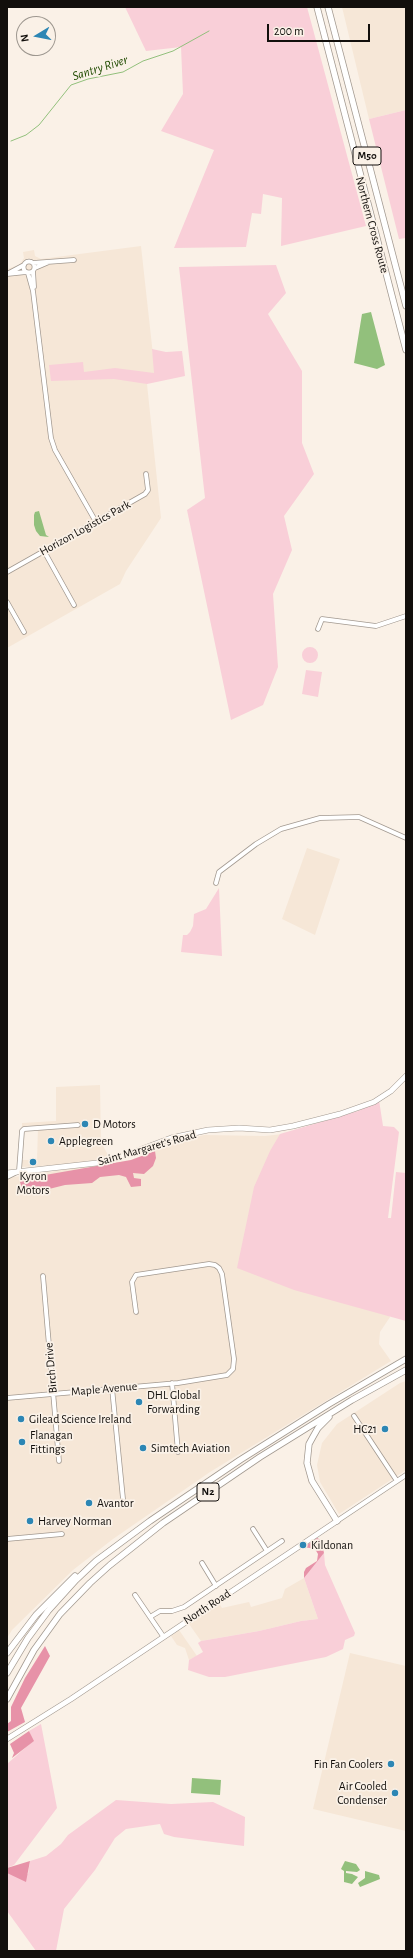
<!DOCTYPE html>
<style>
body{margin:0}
#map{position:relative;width:413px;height:1958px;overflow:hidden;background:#faf1e7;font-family:"Alegreya Sans",sans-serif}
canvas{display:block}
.frame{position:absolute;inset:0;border:8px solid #120f0c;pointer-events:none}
.north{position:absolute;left:16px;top:16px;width:40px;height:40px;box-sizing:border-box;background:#faf1e7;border:1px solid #9d978f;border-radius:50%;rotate:260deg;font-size:11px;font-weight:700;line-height:16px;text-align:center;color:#120f0c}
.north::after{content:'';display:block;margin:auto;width:14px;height:18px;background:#2c86b4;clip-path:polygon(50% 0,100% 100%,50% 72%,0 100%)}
.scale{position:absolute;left:267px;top:24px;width:103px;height:18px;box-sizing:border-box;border:2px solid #120f0c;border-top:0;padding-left:5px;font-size:12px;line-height:14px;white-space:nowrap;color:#120f0c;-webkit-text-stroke:3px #faf1e7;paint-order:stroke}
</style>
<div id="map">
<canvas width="413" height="1958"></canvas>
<div class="frame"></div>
<div class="north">N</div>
<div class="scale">200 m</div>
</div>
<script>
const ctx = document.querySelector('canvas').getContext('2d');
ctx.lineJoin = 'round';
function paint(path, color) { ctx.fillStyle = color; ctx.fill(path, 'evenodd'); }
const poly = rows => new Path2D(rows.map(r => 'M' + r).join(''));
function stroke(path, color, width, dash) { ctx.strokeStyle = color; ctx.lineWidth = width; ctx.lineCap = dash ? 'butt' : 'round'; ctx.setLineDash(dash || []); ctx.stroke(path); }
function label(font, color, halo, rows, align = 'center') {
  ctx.font = font + ' "Alegreya Sans",sans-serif'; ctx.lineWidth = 3.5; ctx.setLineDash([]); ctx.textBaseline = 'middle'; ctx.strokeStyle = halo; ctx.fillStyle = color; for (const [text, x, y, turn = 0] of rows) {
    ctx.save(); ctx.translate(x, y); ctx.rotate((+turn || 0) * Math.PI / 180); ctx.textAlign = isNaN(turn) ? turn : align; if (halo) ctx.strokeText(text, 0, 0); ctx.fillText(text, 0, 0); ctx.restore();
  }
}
paint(poly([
 [342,7,406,7,406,110,369,119],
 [141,246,155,373,147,384,161,518,126,571,120,584,7,648,7,269,19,265,24,258,23,252,34,250,35,256,41,259],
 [307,848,340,859,315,935,282,919],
 [100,1085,101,1142,109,1157,75,1164,22,1167,21,1160,37,1160,38,1128,22,1131,22,1123,56,1121,56,1087],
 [283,1134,390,1317,380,1332,379,1344,391,1361,210,1472,113,1539,73,1570,12,1630,7,1638,7,1178,131,1160,175,1143,204,1135,265,1136],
 [406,1381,406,1470,339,1514,320,1482,317,1465,322,1443,337,1424,400,1383],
 [304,1578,318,1619,301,1621,259,1631,201,1641,189,1624,219,1603,222,1608,249,1602,251,1607,282,1598,285,1589],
 [179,1630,197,1656,189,1660,185,1648,177,1645,171,1636],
 [350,1653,406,1666,406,1831,313,1809]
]), '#f6e7d7');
paint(poly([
 [125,7,307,7,366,226,281,246,282,198,263,194,261,214,252,213,246,247,174,248,214,150,161,131,183,94,181,47,146,51],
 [406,110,406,238,399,239,369,119],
 [276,265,286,293,268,314,302,371,302,443,314,474,284,516,292,550,273,594,278,667,263,705,231,720,187,510,205,498,179,267],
 [152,349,166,352,182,351,185,376,147,384,114,379,51,381,49,365,83,362,84,372,115,368,154,373],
 '302 655a8 8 0 1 1 16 0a8 8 0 1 1-16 0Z',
 [306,670,322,672,318,697,302,694],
 [219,888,222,956,181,952,183,935,187,935,190,932,193,926,194,914,206,909],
 [379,1100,383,1126,394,1127,399,1132,388,1218,391,1218,396,1172,406,1173,406,1321,294,1290,237,1268,254,1187,270,1151,280,1134,358,1111],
 [324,1553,325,1565,355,1633,354,1636,345,1640,343,1649,326,1657,225,1677,209,1677,188,1670,189,1660,203,1652,198,1643,201,1641,259,1631,301,1621,318,1619,304,1578],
 [41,1724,57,1808,14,1865,7,1868,7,1764,33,1741,29,1731],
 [116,1800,171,1804,213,1802,245,1817,244,1846,174,1837,164,1834,160,1824,126,1829,115,1838,95,1870,64,1909,56,1951,36,1951,7,1911,7,1873,28,1874,30,1861,46,1856,61,1844,68,1835]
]), '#f9cfd8');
paint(poly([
 [155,1151,156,1158,153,1166,144,1174,133,1173,134,1178,141,1179,141,1186,131,1187,126,1177,119,1175,100,1177,92,1183,65,1185,33,1193,27,1193,22,1189,20,1182,25,1176,45,1175,131,1160],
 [317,1538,321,1540,324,1553,304,1578,304,1572,306,1568,317,1561,318,1554,315,1549,304,1547],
 [45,1646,50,1656,21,1708,25,1722,7,1732,7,1724,11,1721,11,1707,25,1678],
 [29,1731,34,1741,12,1758,14,1753,10,1744],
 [30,1861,26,1882,7,1873,7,1868]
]), '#e792a8');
paint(poly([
 [371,312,385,365,377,369,354,363,362,314],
 [39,511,46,535,49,537,40,536,36,531,34,525,34,515,35,512],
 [192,1778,221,1780,220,1795,191,1793],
 [345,1861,356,1864,360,1870,357,1872,346,1871,346,1873,352,1874,358,1877,352,1884,344,1882,344,1871,341,1869],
 [365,1871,379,1875,380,1879,360,1887,358,1883,365,1878]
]), '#92c07c');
stroke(poly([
 [11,141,26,135,39,125,71,85,88,79,123,72,143,61,173,51,209,31]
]), '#92c07c', 1);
const minor = poly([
 '23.5 267a5.5 5.5 0 1 1 11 0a5.5 5.5 0 1 1-11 0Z',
 [33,263,74,260],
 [35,268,49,262],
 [33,271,34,287],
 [9,273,24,265],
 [28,273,33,291,51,438,55,450,96,522],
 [7,274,26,272],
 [44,551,74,605],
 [7,572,145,494,148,490,146,474],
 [7,602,24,632],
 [318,629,322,619,376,626,406,616],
 [216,883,219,872,256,844,281,829,320,818,359,817,406,838],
 [7,1177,19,1171,22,1131,24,1129,78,1125],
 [43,1276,59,1461],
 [172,1383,178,1452],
 [112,1388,123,1499],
 [7,1398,178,1383,227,1375,233,1369,234,1359,222,1274,219,1268,215,1265,209,1264,136,1275,132,1282,136,1312],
 [354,1416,397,1481],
 [337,1521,406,1475],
 [253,1529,267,1551],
 [7,1539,62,1534],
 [202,1563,216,1586],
 [135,1595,163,1636],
 [150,1617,160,1611,172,1611,184,1607,282,1541]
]);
const major = poly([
 [7,1173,97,1163,126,1155,171,1138,208,1130,239,1128,270,1130,293,1126,340,1114,374,1102,391,1091,406,1076],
 [7,1739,71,1699,337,1521]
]);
const highway = poly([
 [317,7,406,350],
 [328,7,406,306],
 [329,1417,318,1428,314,1435,309,1444,307,1463,312,1481,337,1521],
 [7,1653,36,1615,75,1576],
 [7,1673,28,1638,48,1611,76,1580,96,1561,150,1521,240,1460,329,1404,406,1359],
 [7,1699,34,1650,60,1614,90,1583,110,1565,163,1523,260,1457,352,1400,406,1370]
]);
stroke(minor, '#a29990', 5.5);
stroke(major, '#a29990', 6);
stroke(highway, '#a29990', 7);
stroke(minor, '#fff', 4);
stroke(major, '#fff', 5);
stroke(highway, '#fff', 5.5);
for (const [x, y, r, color] of [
 [85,1124,4,"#2c86b4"],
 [51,1141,4,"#2c86b4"],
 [33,1162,4,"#2c86b4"],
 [139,1402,4,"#2c86b4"],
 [21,1419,4,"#2c86b4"],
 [385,1429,4,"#2c86b4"],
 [22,1442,4,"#2c86b4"],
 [143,1448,4,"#2c86b4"],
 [89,1503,4,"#2c86b4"],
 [30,1521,4,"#2c86b4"],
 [303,1545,4,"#2c86b4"],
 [391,1764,4,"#2c86b4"],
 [395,1793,4,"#2c86b4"]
]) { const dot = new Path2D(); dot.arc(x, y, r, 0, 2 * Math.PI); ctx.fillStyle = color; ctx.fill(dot); stroke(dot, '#faf1e7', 1.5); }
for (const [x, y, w] of [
 [367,156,28],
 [208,1492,22]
]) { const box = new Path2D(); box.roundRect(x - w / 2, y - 9, w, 18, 3); ctx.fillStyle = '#faf1e7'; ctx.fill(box); stroke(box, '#120f0c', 1); }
label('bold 11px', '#120f0c', null, [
 ["M50",367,156],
 ["N2",208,1492]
]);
label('12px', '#120f0c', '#faf1e7', [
 ["Northern Cross Route",372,225,75],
 ["Horizon Logistics Park",85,528,-29],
 ["Saint Margaret's Road",147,1148,-16],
 ["Birch Drive",51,1368,-95],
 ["Maple Avenue",104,1389,-5],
 ["North Road",207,1607,-33]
]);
label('12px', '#120f0c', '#faf1e7', [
 ["D Motors",93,1124],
 ["Applegreen",59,1141],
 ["Kyron",33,1176,"center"],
 ["Motors",33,1190,"center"],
 ["DHL Global",147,1395],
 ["Forwarding",147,1409],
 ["Gilead Science Ireland",29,1419],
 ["HC21",377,1429,"right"],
 ["Flanagan",30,1435],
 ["Fittings",30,1449],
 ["Simtech Aviation",151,1448],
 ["Avantor",97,1503],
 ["Harvey Norman",38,1521],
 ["Kildonan",311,1545],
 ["Fin Fan Coolers",383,1764,"right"],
 ["Air Cooled",387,1786,"right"],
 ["Condenser",387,1800,"right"]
], 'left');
label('italic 13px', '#214c02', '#faf1e7', [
 ["Santry River",100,68,-18]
]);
</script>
